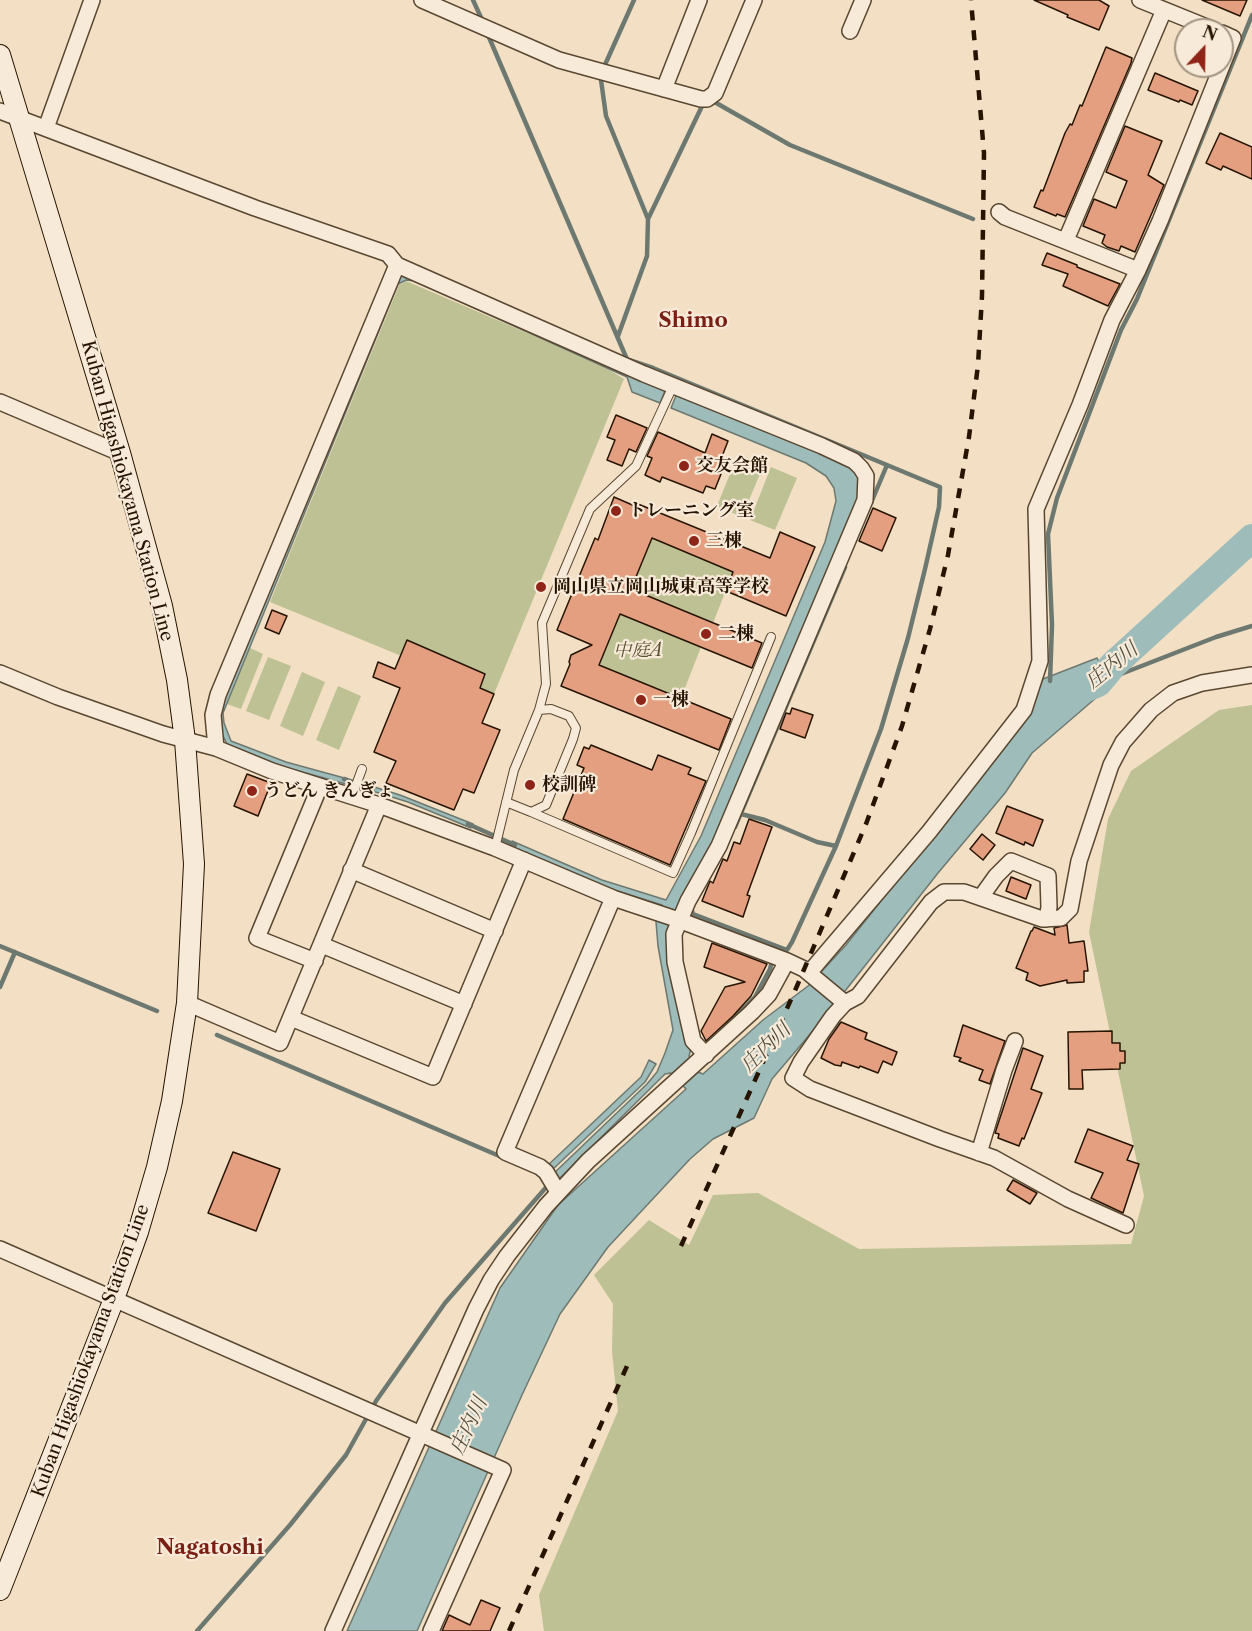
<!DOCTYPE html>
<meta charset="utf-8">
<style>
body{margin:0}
#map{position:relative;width:1252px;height:1631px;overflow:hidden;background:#f3dfc3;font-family:"Libre Caslon Text",serif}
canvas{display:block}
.north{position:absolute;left:1174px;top:18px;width:60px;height:60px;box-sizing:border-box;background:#f7ead8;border:2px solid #a39482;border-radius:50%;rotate:22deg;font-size:16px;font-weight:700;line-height:24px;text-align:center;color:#261400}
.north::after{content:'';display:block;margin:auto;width:21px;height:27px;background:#8f2418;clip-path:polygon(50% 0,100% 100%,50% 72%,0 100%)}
</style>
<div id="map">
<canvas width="1252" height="1631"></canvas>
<div class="north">N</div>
</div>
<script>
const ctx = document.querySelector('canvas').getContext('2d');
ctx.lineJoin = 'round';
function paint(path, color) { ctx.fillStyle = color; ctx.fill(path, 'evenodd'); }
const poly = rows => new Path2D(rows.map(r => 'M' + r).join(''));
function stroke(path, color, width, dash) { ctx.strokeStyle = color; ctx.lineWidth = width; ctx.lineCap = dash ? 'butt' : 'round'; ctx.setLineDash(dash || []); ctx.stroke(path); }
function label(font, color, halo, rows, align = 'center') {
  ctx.font = font + ' "Libre Caslon Text","Noto Serif JP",serif'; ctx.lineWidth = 4.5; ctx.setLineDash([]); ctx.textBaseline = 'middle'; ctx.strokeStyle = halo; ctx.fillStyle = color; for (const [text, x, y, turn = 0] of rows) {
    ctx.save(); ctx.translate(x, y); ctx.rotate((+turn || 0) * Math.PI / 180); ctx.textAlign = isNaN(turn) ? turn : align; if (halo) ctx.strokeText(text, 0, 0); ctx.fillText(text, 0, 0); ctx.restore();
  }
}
paint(poly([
 [406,281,600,364,624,379,494,694,270,602,399,285],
 [738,454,764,464,742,517,717,506],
 [771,467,797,478,775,530,750,520],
 [632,530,733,572,713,623,631,589],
 [620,614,701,647,681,698,591,662,597,647,606,650],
 [250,648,263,654,241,709,227,704],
 [268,657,291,666,269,720,246,711],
 [302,672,325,682,303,736,280,726],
 [338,686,361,696,339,750,316,740],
 [1252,705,1252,1631,544,1631,539,1595,618,1411,612,1351,613,1304,594,1275,649,1220,689,1245,713,1195,758,1193,859,1249,1131,1244,1144,1196,1089,932,1108,819,1131,771,1219,710]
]), '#bdc193');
const water = poly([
 [403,273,666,388,660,403,632,392,627,377,415,281,406,280,398,284,223,713,224,723,231,741,286,762,348,779,346,784,284,767,227,744,221,732,218,715,398,275,403,273],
 [677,393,850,463,861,479,859,496,715,839,671,927,692,1045,689,1056,698,1072,703,1074,763,1020,808,986,846,945,961,800,1028,712,1043,679,1097,658,1111,685,1032,753,1005,793,938,873,823,1019,772,1079,754,1118,713,1139,690,1159,608,1247,560,1314,522,1395,417,1631,347,1631,500,1288,558,1205,686,1089,671,1073,665,1074,556,1182,551,1176,647,1084,657,1072,665,1053,673,1030,658,946,656,922,662,905,601,886,510,846,512,841,602,880,666,900,701,836,825,542,836,501,834,488,826,476,806,463,671,408,677,393],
 [371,786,400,795,473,824,471,828,408,802,369,790,371,786],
 [649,1060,656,1064,645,1082,551,1171,546,1167,641,1077,649,1060]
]);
paint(water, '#9dbcba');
stroke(water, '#6d7970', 1.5);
stroke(poly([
 [473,0,483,22],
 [488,35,629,364],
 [604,67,634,0],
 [601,80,606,116,648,219],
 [711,100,790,145,973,219],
 [618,336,647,256,648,219,704,102],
 [629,360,653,368,940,487,939,507,925,569,908,638,881,729,836,846,792,942,787,950,693,914,691,908,693,906],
 [871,503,887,465],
 [1050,681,1052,625,1048,534,1057,498,1121,330,1137,299,1252,15],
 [1103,681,1216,637,1252,626],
 [344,779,373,789],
 [741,814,765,820,817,842,836,846],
 [468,824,515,845],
 [735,827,845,567],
 [0,946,157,1011],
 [0,987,15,952],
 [725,1027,755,997,770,969,772,961,770,961],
 [217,1035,504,1158],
 [197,1631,290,1525,346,1455,376,1401,445,1303,549,1184]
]), '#6d7970', 4.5);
stroke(poly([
 [1072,694,1098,683,1113,665,1252,538]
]), '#9dbcba', 28);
const building = poly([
 [1034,0,1099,0,1109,6,1099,30,1067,17,1068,15,1034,0],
 [1202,0,1247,0,1240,16,1202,0],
 [1106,47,1132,58,1131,63,1065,217,1057,214,1056,216,1034,207,1041,190,1043,191,1065,133,1070,124,1072,125,1080,105,1082,106,1106,47],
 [1155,73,1198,91,1192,105,1180,100,1179,102,1148,90,1155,73],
 [1125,126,1162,141,1148,175,1164,185,1135,252,1121,246,1119,251,1107,247,1102,243,1105,235,1083,226,1094,199,1116,208,1127,181,1106,172,1125,126],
 [1220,133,1252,147,1252,179,1223,166,1221,170,1206,163,1220,133],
 [1047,253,1077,265,1077,267,1120,284,1108,306,1063,286,1068,274,1042,265,1047,253],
 [616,415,647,428,636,452,629,449,622,466,607,460,615,440,607,437,616,415],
 [658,432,705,453,712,434,728,441,716,472,721,474,715,489,706,486,703,493,662,477,660,482,645,475,652,458,647,456,658,432],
 [614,497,637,507,638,504,770,558,780,532,815,547,786,616,726,591,733,572,652,538,631,589,762,643,752,668,620,614,599,665,731,719,719,750,561,686,570,664,569,662,571,655,592,645,557,630,595,538,598,540,614,497],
 [873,508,896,518,882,551,859,541,873,508],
 [272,610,287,616,279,634,265,628,272,610],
 [407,640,485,674,480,688,494,694,482,723,500,730,474,793,463,789,454,810,386,783,396,761,374,752,400,688,373,677,378,662,395,669,407,640],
 [792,708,813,715,805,738,780,729,786,713,790,714,792,708],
 [591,745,652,770,658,755,691,768,688,774,706,781,670,865,563,819,584,768,577,765,584,747,589,749,591,745],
 [247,774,271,783,258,816,234,806,247,774],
 [1007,806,1043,820,1033,846,1025,842,1024,845,996,833,1007,806],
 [749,819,772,827,747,895,750,896,743,917,702,901,710,881,713,883,723,859,727,861,734,842,740,844,749,819],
 [982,834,995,845,983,860,970,849,982,834],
 [1011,877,1031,885,1026,899,1006,891,1011,877],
 [1067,925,1069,943,1084,941,1088,971,1084,971,1084,982,1067,983,1067,980,1040,986,1026,980,1028,973,1016,968,1031,931,1032,931,1034,927,1055,935,1054,928,1067,925],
 [712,943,767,964,751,996,733,1016,706,1041,701,1031,725,987,745,982,704,967,712,943],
 [841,1022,867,1033,865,1039,897,1052,892,1065,883,1061,878,1073,860,1066,859,1068,842,1062,841,1066,835,1065,821,1058,829,1039,841,1022],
 [963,1025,1005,1041,990,1084,979,1080,983,1070,959,1061,961,1058,954,1056,963,1025],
 [1112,1031,1112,1043,1120,1043,1120,1051,1125,1051,1125,1063,1120,1063,1120,1069,1082,1070,1083,1089,1069,1089,1068,1032,1112,1031],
 [1023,1048,1043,1056,1031,1089,1042,1093,1024,1139,1022,1138,1019,1146,998,1138,999,1134,995,1133,1023,1048],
 [1088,1129,1133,1146,1127,1160,1139,1164,1123,1213,1091,1198,1103,1173,1075,1162,1088,1129],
 [233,1152,280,1169,256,1231,208,1213,233,1152],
 [1013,1180,1037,1193,1030,1204,1007,1190,1013,1180],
 [481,1600,500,1608,490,1631,442,1631,449,1615,470,1625,481,1600]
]);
paint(building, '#e39f80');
stroke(building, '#261400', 1.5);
const lane = poly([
 [352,796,362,769],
 [506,802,531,812,546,805,573,739,576,728,569,716,551,709,539,710],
 [531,812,673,873,691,833,771,637],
 [495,848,514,770,539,710,546,684,542,623,590,509,636,466,673,386]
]);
const street = poly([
 [422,0,559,60,701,99,707,99,715,93,754,0],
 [1140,0,1214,30],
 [850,31,863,0],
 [664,89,699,0],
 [0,111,255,208,388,254,397,265,644,374,822,446,854,461,861,468,866,476,865,500,719,846,688,901,674,934,675,962,693,1041,706,1055],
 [46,128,92,0],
 [999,212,1005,217,1138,270],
 [1066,240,1164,10],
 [0,402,120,453],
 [0,673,58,697,163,734,216,748,272,771,379,805,495,848,613,898,676,919,787,961,804,969,845,1003,858,996,931,902,944,892,964,892,1042,919,1061,918,1070,909,1079,861,1111,765,1123,742,1151,710,1173,693,1202,683,1252,675],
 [216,748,213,715,218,695,397,265],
 [351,870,495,931],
 [981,897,996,876,1011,861,1048,876,1049,907,1047,919],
 [322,945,464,1004],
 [315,961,257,938,320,786],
 [809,973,929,832,1024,710,1040,661,1036,509,1080,405,1112,320,1138,270,1160,221,1233,38,1222,33],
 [187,1003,280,1043,379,805],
 [845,1003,833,1016,801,1062,793,1078,810,1089,940,1139,994,1158,1068,1199,1126,1225],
 [291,1018,433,1077,524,860],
 [979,1153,1004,1070,1015,1041],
 [558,1192,546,1172,540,1167,505,1152,613,898],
 [0,1249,503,1470,431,1631],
 [333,1631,476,1309,491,1280,507,1256,546,1206,588,1161,752,1012,769,994,787,961]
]);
const secondary = poly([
 [0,55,120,453,162,606,177,680,185,740,194,864,187,1003,172,1101,157,1167,138,1232,114,1299,0,1590]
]);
stroke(lane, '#594731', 10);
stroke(street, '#594731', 18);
stroke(secondary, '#261400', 22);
stroke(lane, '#f7ead8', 8);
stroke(street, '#f7ead8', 15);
stroke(secondary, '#f7ead8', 20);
stroke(poly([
 [681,1246,797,986,866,824,902,726,930,629,948,555,969,437,978,365,982,296,984,153,971,0],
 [509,1631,627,1366]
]), '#261400', 4.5, [10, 10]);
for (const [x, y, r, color] of [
 [684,466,6,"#8f2418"],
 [616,511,6,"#8f2418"],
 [694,541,6,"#8f2418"],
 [541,587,6,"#8f2418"],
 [706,634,6,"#8f2418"],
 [641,700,6,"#8f2418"],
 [530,785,6,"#8f2418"],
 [252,791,6,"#8f2418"]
]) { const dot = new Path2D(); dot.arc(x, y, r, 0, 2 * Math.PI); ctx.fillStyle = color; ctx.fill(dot); stroke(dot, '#f7ead8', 2); }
label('bold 18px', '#261400', '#f7ead8', [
 ["交友会館",696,466],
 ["トレーニング室",628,511],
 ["三棟",706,541],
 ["岡山県立岡山城東高等学校",553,587],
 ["二棟",718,634],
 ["一棟",653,700],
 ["校訓碑",542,785],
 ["うどん きんぎょ",264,791]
], 'left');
label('18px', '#261400', '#f7ead8', [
 ["Kuban Higashiokayama Station Line",127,491,75],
 ["Kuban Higashiokayama Station Line",91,1351,-70]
]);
label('italic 18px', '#5b5133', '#f7ead8', [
 ["中庭A",638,651]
]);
label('italic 20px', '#504f41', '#f7ead8', [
 ["庄内川",1112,666,-39],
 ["庄内川",766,1048,-45],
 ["庄内川",469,1426,-65]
]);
label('bold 21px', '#7a1f14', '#f7ead8', [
 ["Shimo",693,321],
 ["Nagatoshi",210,1548]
]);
</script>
